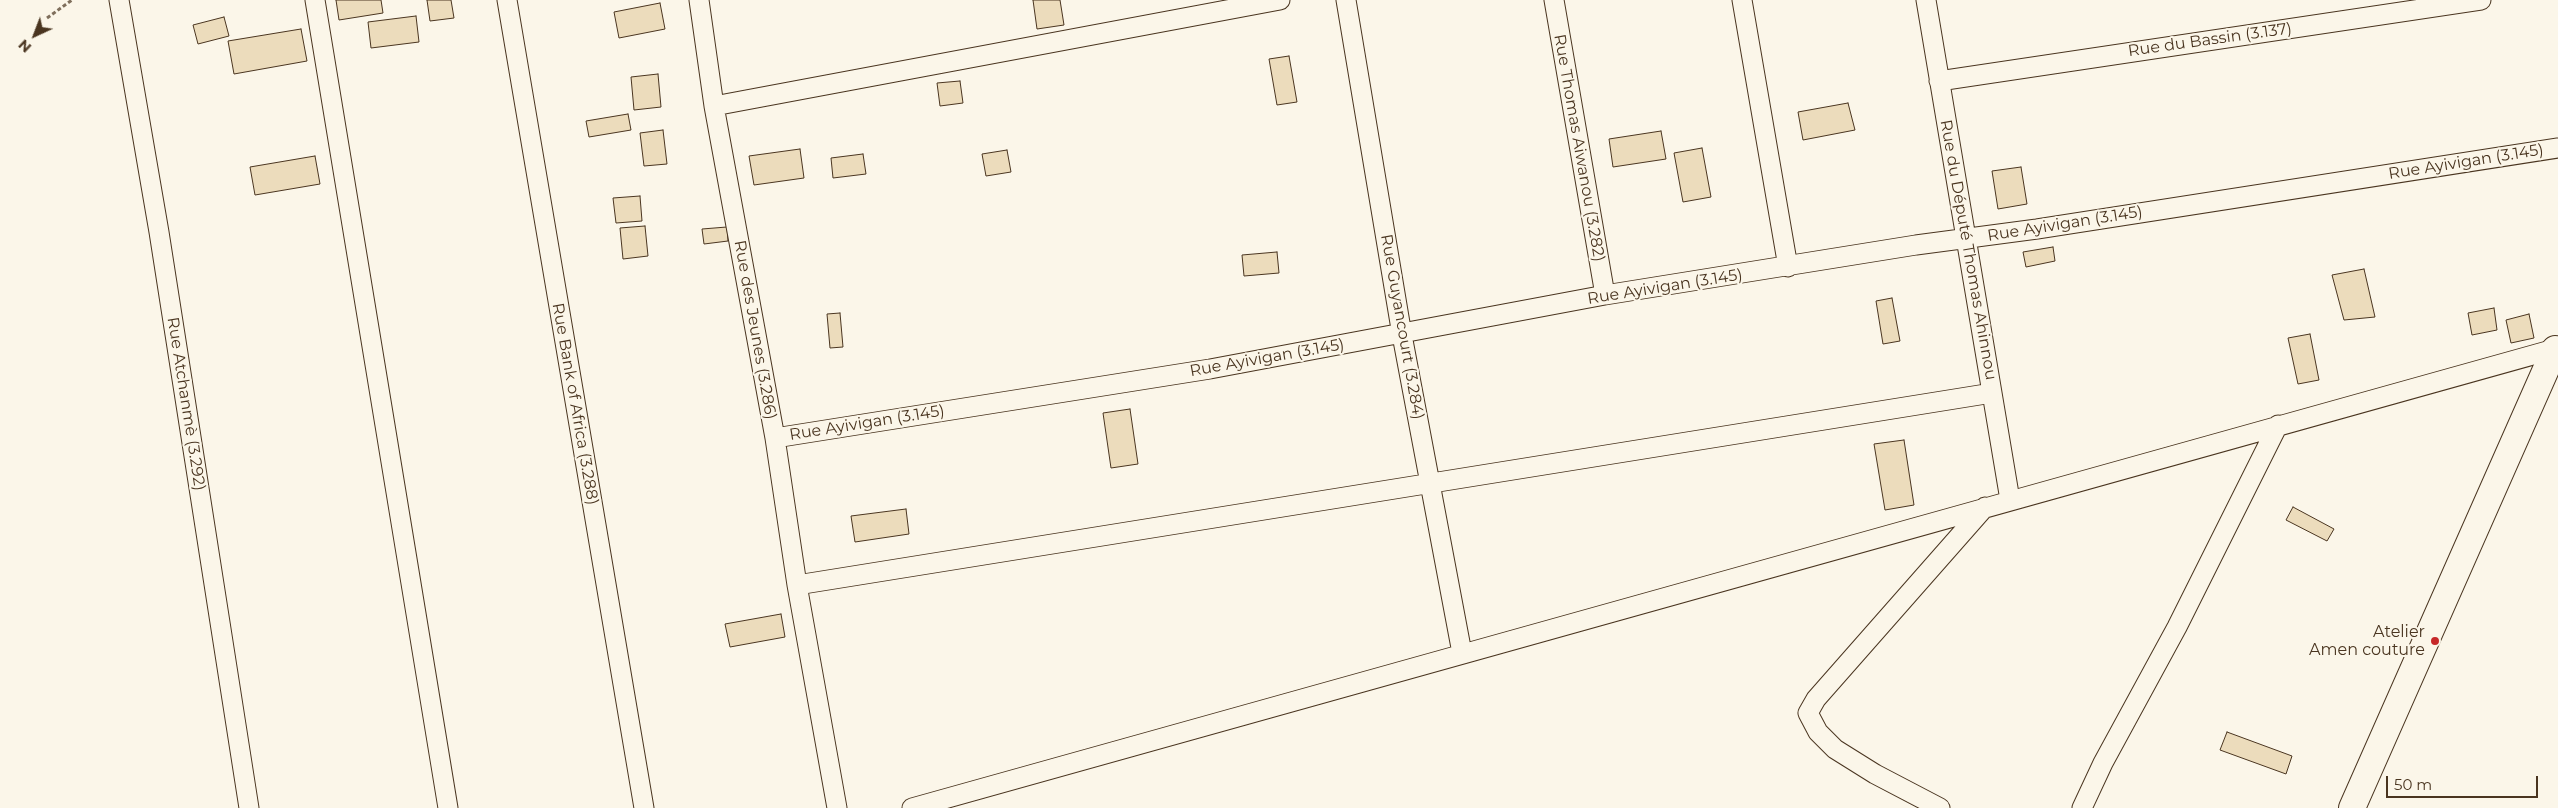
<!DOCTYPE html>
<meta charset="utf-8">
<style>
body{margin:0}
#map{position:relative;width:2558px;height:808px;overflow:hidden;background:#fbf6e9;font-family:Montserrat,sans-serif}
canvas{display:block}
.north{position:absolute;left:10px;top:10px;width:50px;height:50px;-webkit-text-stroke:4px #fbf6e9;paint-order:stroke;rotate:223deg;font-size:14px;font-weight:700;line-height:20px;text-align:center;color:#4a3520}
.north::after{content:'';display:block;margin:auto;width:18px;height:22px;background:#4a3520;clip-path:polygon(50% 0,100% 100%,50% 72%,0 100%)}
.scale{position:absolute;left:2386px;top:776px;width:152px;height:22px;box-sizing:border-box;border:2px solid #4a3520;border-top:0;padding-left:6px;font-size:15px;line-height:18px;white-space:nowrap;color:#4a3520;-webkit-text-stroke:4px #fbf6e9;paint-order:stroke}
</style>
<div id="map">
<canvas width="2558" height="808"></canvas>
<div class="north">N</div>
<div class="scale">50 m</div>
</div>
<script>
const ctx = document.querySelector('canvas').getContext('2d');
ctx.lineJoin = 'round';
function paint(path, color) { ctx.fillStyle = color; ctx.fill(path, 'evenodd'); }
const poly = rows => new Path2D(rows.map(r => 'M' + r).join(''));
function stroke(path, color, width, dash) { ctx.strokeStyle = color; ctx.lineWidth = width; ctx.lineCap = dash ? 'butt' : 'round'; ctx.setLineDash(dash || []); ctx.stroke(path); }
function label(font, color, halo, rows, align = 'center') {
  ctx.font = font + ' Montserrat,sans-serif'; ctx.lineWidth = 4; ctx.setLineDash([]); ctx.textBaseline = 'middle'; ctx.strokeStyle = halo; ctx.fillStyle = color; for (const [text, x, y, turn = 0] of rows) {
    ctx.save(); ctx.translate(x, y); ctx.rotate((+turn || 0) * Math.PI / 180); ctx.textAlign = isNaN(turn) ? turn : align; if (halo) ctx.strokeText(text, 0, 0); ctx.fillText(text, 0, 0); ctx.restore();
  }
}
const building = poly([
 [336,0,381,0,383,13,339,20,336,0],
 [427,0,451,0,454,18,430,21,427,0],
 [1033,0,1060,0,1064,25,1037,29,1033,0],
 [660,3,665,29,619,38,614,12,660,3],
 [416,16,419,42,371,48,368,22,416,16],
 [224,17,229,36,198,44,193,25,224,17],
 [301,29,307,61,234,74,228,41,301,29],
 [1289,56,1297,102,1277,105,1269,59,1289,56],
 [658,74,661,107,634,110,631,77,658,74],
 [960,81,963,103,940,106,937,83,960,81],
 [1848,103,1855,130,1803,140,1798,112,1848,103],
 [628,114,631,130,589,137,586,121,628,114],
 [663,130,667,164,644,166,640,133,663,130],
 [1661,131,1666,159,1613,167,1609,139,1661,131],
 [1702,148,1711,197,1683,202,1674,153,1702,148],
 [800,149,804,178,754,185,749,156,800,149],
 [1007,150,1011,172,986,176,982,154,1007,150],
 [863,154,866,174,833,178,831,158,863,154],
 [315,156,320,184,255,195,250,167,315,156],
 [2021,167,2027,204,1998,209,1992,171,2021,167],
 [640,196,642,221,616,223,613,198,640,196],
 [645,226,648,256,623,259,620,228,645,226],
 [727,227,728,241,704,244,702,229,727,227],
 [2053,247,2055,261,2026,267,2023,252,2053,247],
 [1277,252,1279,273,1244,276,1242,255,1277,252],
 [2364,269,2375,317,2344,320,2332,275,2364,269],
 [1892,298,1900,341,1883,344,1876,301,1892,298],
 [2494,308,2497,330,2472,335,2468,313,2494,308],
 [840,313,843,347,830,348,827,314,840,313],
 [2529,314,2534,338,2511,343,2506,320,2529,314],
 [2310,334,2319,380,2298,384,2288,338,2310,334],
 [1130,409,1138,464,1111,468,1103,413,1130,409],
 [1904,440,1914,505,1885,510,1874,444,1904,440],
 [2293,507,2334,529,2327,541,2286,520,2293,507],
 [906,509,909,534,855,542,851,516,906,509],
 [781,614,785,637,730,647,725,624,781,614],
 [2227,732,2292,756,2286,774,2220,750,2227,732]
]);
paint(building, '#ecdcbc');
stroke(building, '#4a3520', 1);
const street = poly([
 [119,0,159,232,249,808],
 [315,0,448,808],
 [507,0,644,808],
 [699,0,714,106,775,438,797,585,837,808],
 [1346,0,1402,335,1462,653],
 [1554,0,1605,295],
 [1742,0,1788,267],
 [1926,0,2010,500],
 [1939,81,2481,0],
 [714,106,1280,0],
 [775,438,1210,369,1605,295,1916,245,2037,229,2558,148],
 [797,585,1992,393],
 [912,808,2558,348],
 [1940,808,1875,774,1835,749,1818,732,1808,713,1816,699,1985,507],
 [2082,808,2103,763,2177,627,2278,425]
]);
const secondary = poly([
 [2352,808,2555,349]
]);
stroke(street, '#4a3520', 21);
stroke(secondary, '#4a3520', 28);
stroke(poly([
 [47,18,72,0]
]), '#7f6f5c', 3, [4, 2.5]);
stroke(street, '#fbf6e9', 19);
stroke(secondary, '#fbf6e9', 26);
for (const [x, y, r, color] of [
 [2435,641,5,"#c62828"]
]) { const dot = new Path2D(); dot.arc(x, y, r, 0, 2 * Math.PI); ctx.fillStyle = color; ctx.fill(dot); stroke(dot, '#fbf6e9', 2); }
label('16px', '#4a3520', '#fbf6e9', [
 ["Rue du Bassin (3.137)",2210,40,-8],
 ["Rue Thomas Aiwanou (3.282)",1579,148,80],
 ["Rue Ayivigan (3.145)",2466,162,-9],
 ["Rue Ayivigan (3.145)",2065,224,-9],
 ["Rue du Député Thomas Ahinnou",1968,250,80],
 ["Rue Ayivigan (3.145)",1665,287,-9],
 ["Rue Guyancourt (3.284)",1402,327,80],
 ["Rue des Jeunes (3.286)",755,330,80],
 ["Rue Ayivigan (3.145)",1267,358,-10],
 ["Rue Atchanmè (3.292)",186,404,81],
 ["Rue Bank of Africa (3.288)",575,404,80],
 ["Rue Ayivigan (3.145)",867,423,-9]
]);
label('16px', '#4a3520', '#fbf6e9', [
 ["Atelier",2425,632],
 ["Amen couture",2425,650]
], 'right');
</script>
